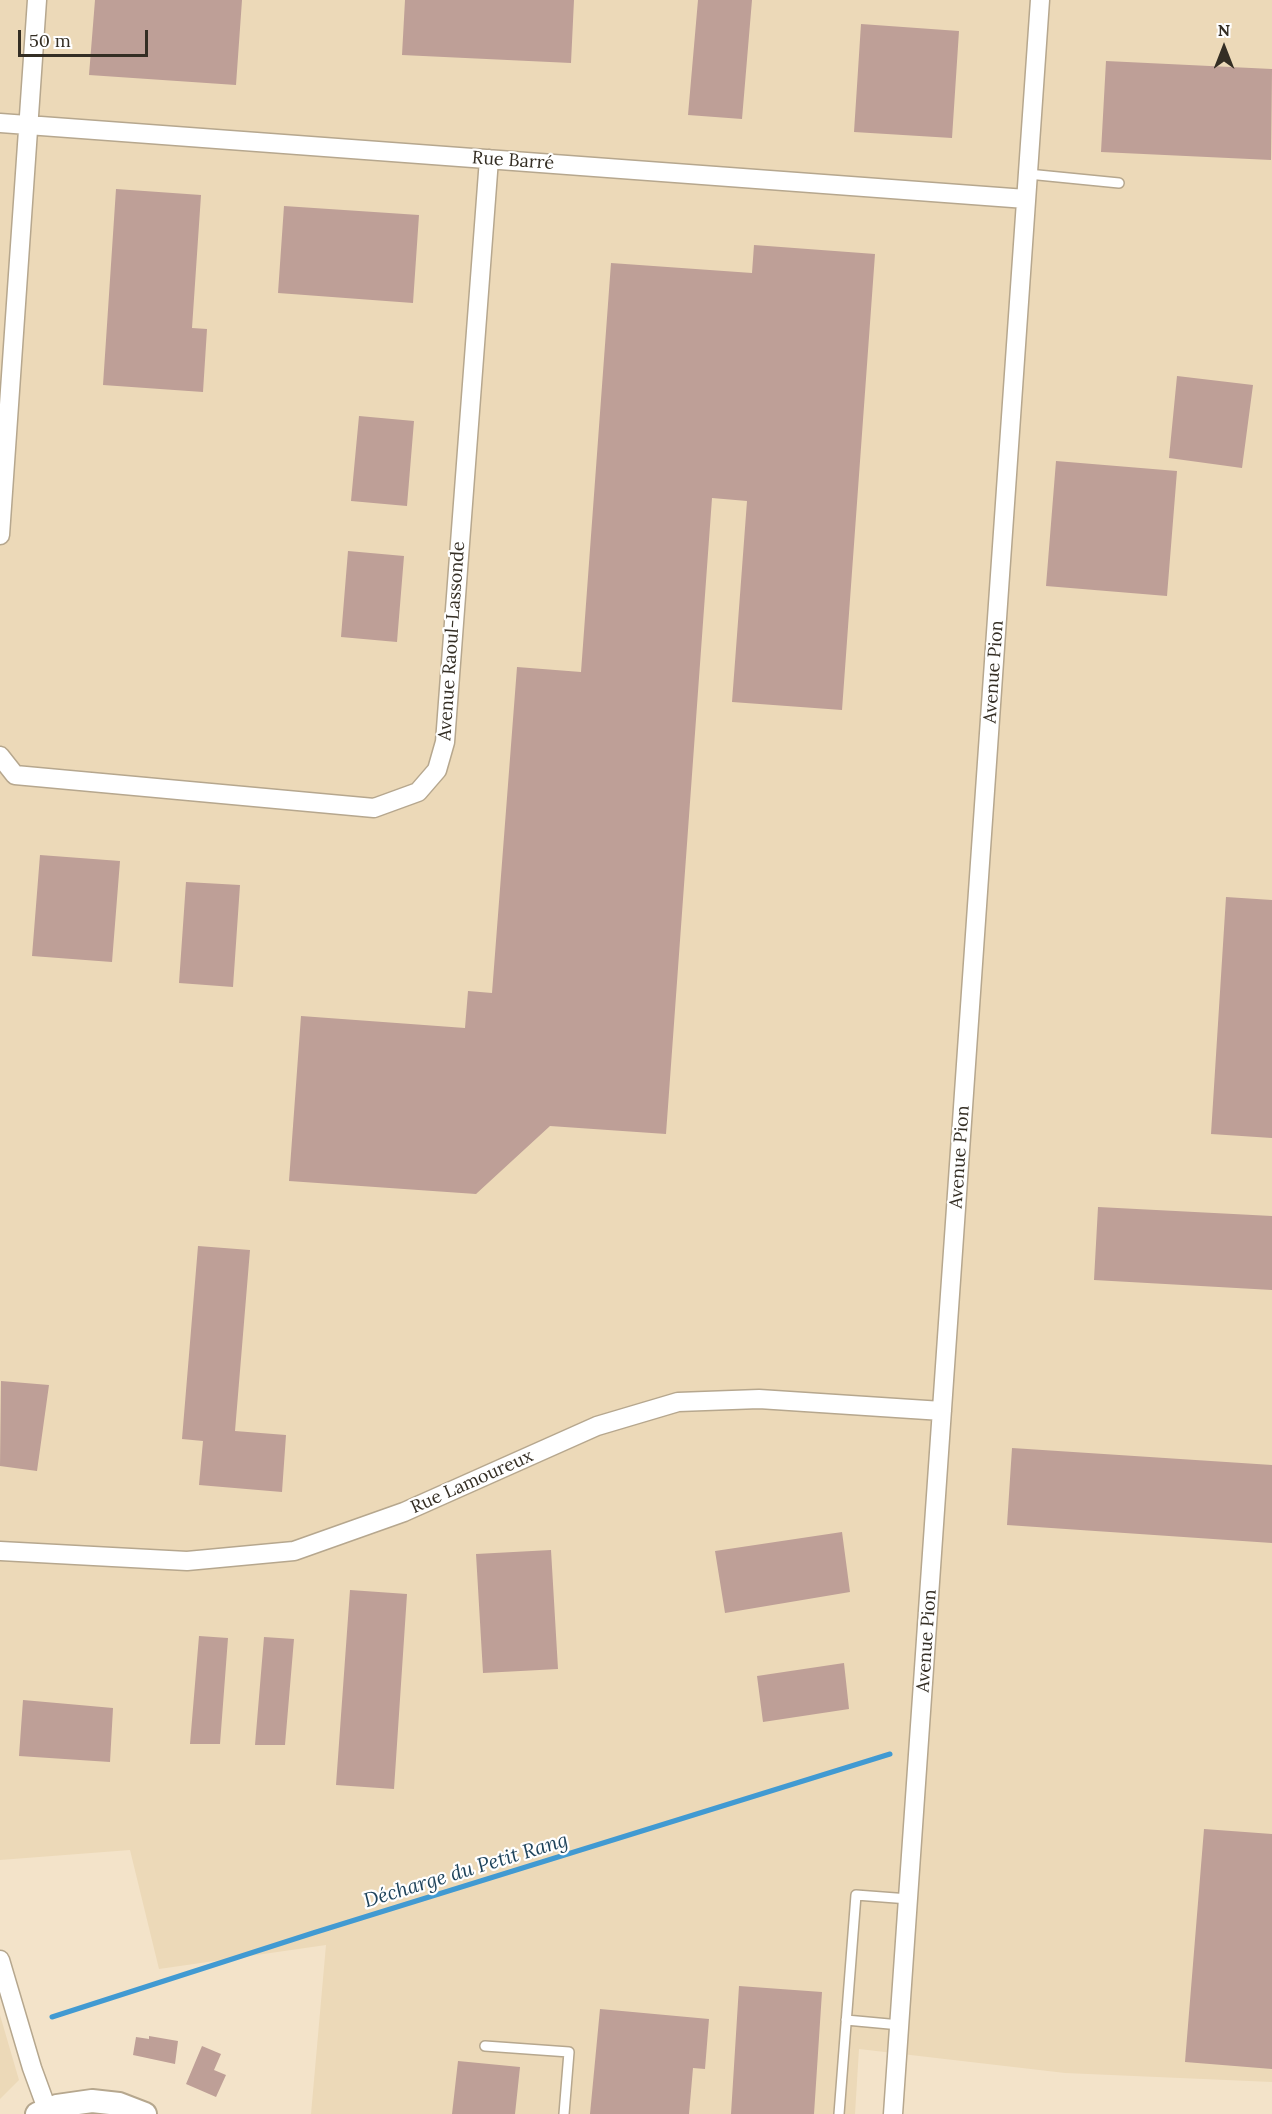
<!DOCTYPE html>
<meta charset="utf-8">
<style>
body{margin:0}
#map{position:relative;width:1272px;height:2114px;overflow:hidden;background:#f3e3c9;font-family:Lora,serif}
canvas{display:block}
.north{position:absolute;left:1194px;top:18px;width:60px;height:60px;-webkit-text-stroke:4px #fff;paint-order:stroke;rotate:0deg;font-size:16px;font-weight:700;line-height:24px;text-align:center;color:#342e24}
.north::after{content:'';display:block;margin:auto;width:21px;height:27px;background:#342e24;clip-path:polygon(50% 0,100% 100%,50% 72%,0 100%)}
.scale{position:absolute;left:18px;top:30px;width:130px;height:27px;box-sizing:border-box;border:3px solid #342e24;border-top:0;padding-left:8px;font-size:18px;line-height:21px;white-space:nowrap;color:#342e24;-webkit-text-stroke:4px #fff;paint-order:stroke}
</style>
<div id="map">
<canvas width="1272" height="2114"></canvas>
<div class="north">N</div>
<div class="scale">50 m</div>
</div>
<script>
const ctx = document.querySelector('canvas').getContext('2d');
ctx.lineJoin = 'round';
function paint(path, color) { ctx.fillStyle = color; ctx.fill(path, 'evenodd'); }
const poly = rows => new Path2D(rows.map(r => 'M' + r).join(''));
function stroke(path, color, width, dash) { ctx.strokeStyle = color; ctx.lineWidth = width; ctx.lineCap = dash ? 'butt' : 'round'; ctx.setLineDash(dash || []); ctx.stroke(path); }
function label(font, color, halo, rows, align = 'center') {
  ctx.font = font + ' Lora,serif'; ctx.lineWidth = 4.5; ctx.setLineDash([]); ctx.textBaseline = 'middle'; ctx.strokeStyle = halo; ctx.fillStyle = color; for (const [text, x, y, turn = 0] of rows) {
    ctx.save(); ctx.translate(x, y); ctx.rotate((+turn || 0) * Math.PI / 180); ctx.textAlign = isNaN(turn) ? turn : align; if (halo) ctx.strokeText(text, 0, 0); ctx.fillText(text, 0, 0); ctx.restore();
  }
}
paint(poly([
 [0,0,1272,0,1272,2082,1065,2073,859,2049,855,2114,311,2114,326,1945,159,1969,130,1850,0,1860],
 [0,2015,19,2080,0,2099]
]), '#ecd9b8');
stroke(poly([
 [52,2017,313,1933,890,1754]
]), '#419ad2', 5);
paint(poly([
 [95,0,242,0,236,85,89,75],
 [405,0,574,0,571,63,402,55],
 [698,0,752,0,742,119,688,115],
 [861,24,959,31,952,138,854,132],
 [1106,61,1272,69,1271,160,1101,152],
 [116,189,201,195,192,328,207,329,203,392,103,385],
 [284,206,419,215,413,303,278,293],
 [754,245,875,254,842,710,732,702,747,501,712,498,666,1134,550,1126,476,1194,289,1181,301,1016,465,1028,468,991,492,993,517,667,581,672,611,263,752,273],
 [1177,376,1253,385,1242,468,1169,458],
 [359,416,414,421,407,506,351,501],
 [1056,461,1177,471,1167,596,1046,586],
 [348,551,404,556,397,642,341,637],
 [40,855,120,861,112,962,32,956],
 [186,882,240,885,233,987,179,983],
 [1226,897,1272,900,1272,1138,1211,1134],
 [1098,1207,1272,1216,1272,1290,1094,1280],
 [198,1246,250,1250,235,1431,286,1435,282,1492,199,1485,203,1441,182,1439],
 [1,1381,49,1385,37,1471,0,1466],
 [1012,1448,1272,1465,1272,1543,1007,1525],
 [842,1532,850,1592,725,1613,715,1551],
 [551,1550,558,1669,483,1673,476,1554],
 [350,1590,407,1594,394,1789,336,1785],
 [199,1636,228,1638,220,1744,190,1744],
 [264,1637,294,1639,285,1745,255,1745],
 [844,1663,849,1709,763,1722,757,1676],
 [23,1700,113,1708,110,1762,19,1756],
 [1204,1829,1272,1834,1272,2069,1185,2062],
 [739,1986,822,1992,814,2114,731,2114],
 [600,2009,709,2019,705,2069,693,2068,689,2114,590,2114],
 [149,2036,178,2041,175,2064,133,2055,136,2037,149,2039],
 [202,2046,221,2054,214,2070,226,2075,216,2097,186,2084],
 [458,2061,520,2067,515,2114,452,2114]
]), '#be9f97');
const service = poly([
 [1028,174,1119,183],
 [846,2020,900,2025],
 [485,2046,569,2052,564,2114],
 [839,2114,856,1895,909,1899]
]);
const minor = poly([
 [0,123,1026,199],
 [0,535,37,0],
 [0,756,15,775,374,808,418,792,437,770,445,742,489,159],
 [0,1551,187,1561,294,1551,404,1512,597,1426,678,1402,759,1399,942,1411],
 [0,1960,32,2068,47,2109],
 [893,2114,1040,0]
]);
const tertiary = poly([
 [37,2114,57,2106,92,2101,119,2104,145,2114]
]);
stroke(service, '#b6a78e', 12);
stroke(minor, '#b6a78e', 21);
stroke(tertiary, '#b6a78e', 26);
stroke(service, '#fff', 9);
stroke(minor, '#fff', 18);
stroke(tertiary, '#fff', 22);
label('18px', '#342e24', '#fff', [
 ["Rue Barré",513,161,4],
 ["Avenue Raoul-Lassonde",452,641,-86],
 ["Avenue Pion",994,672,-86],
 ["Avenue Pion",960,1157,-86],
 ["Rue Lamoureux",472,1482,-24],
 ["Avenue Pion",927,1641,-86]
]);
label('italic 20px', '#1e435b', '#fff', [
 ["Décharge du Petit Rang",466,1871,-17]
]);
</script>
